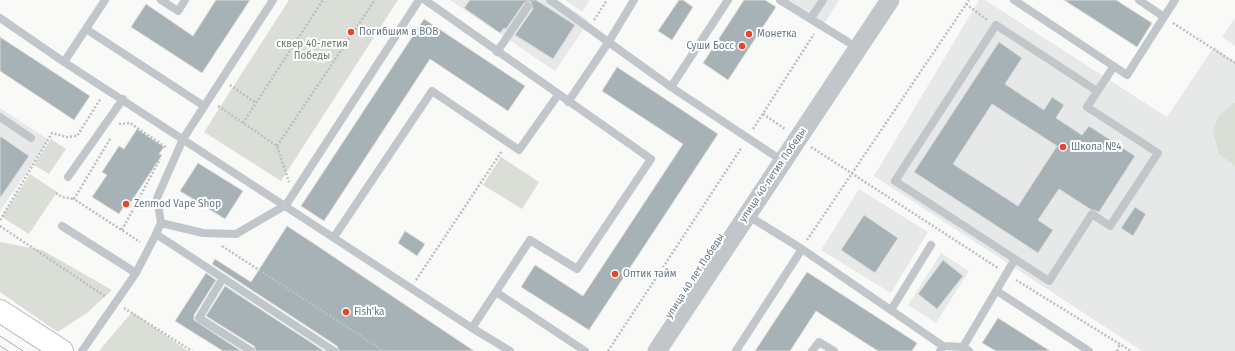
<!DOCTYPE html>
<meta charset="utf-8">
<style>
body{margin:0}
canvas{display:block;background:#f9f9f7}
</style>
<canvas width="1235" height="351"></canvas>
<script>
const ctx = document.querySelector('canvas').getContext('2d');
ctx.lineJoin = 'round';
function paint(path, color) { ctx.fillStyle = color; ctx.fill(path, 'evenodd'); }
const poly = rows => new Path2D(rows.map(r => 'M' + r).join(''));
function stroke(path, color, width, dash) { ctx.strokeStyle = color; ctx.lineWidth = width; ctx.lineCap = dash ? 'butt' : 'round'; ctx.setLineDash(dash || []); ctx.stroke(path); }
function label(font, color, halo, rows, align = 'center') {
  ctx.font = font + ' "Fira Sans",sans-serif'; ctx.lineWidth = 4; ctx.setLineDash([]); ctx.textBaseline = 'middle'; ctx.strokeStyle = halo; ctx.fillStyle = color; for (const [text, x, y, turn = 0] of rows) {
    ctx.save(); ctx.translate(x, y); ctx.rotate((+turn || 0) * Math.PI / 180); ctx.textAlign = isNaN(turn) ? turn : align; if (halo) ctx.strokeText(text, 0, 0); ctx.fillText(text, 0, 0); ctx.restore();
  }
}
paint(poly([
 [450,0,558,0,589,21,555,71],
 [565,0,590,0,582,12],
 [786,0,839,0,824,24],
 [979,0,985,0,1167,117,1214,47,1235,62,1235,351,1142,351,874,176],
 [1235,18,1235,46,1222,37],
 [0,108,49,140,0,211],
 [859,189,928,232,891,293,821,250],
 [941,253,969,271,936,323,908,305]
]), '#e7e9e8');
paint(poly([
 [289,0,398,0,281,181,204,132],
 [1234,103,1235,103,1235,166,1219,154,1213,132,1219,115],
 [51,139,66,149,49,174,34,165],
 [501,157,539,182,522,209,483,185],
 [30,174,57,192,29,234,2,217],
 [0,242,42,250,112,290,88,312,58,332,0,292],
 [132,312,188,351,99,351]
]), '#daded6');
const building = poly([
 [216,0,250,0,202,73,131,27,146,4,193,36,216,0],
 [470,0,536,0,575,25,553,59,515,35,533,9,531,2,528,1,524,3,506,29,504,28,500,33,464,8,470,0],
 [679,0,683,0,693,7,672,40,658,31,679,0],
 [744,0,765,0,776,7,728,80,703,63,744,0],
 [1064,0,1116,0,1152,23,1137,47,1064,0],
 [424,19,525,86,508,111,430,59,324,221,301,206,424,19],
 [0,37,90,96,74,120,0,71,0,37],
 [999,42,1022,58,1005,84,1044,110,1052,97,1064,105,1056,118,1082,135,1089,126,1135,156,1099,212,1090,209,1059,189,1038,220,1053,230,1038,253,914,172,999,42],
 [992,104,1057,146,1018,206,953,164,992,104],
 [617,67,718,134,589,330,521,287,535,265,583,296,683,144,602,91,617,67],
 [137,129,164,147,159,154,162,155,127,208,124,206,119,214,92,197,107,175,102,172,119,146,124,149,137,129],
 [0,136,29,156,0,198,0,136],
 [198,163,243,191,225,219,180,191,198,163],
 [1135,207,1146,214,1133,236,1121,228,1135,207],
 [864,215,898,238,875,273,841,250,864,215],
 [287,226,310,241,474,351,339,351,337,346,212,264,215,259,251,282,287,226],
 [405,231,425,244,417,256,398,243,405,231],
 [943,260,963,276,937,309,918,294,943,260],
 [807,272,917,343,912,351,878,351,816,311,790,351,755,351,807,272],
 [206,273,216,280,194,315,194,320,241,351,223,351,175,321,206,273],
 [225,286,324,351,256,351,254,346,206,316,225,286],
 [998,318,1050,351,996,351,982,343,998,318]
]);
paint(building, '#a7b2b7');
stroke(building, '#dbdbd9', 1);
const primary = poly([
 [0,311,62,351]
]);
stroke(primary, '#b4babe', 24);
stroke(poly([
 [966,4,987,20],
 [594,20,607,0],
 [1173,23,1235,63],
 [230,85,256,103],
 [218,106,277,146,289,182],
 [763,114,785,129],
 [243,123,323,0],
 [119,124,130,123,167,148],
 [753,129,814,34],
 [110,139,74,199,140,242],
 [277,146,375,0],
 [811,147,998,268],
 [56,193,62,197,74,199],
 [0,220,52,133,67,137,77,136,101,98],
 [0,226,106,297],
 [122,230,160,159],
 [807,240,969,0],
 [222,246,384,351],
 [416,280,502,151],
 [1016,280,1131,351],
 [124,308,192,351],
 [608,351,742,147],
 [1117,351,1120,344]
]), '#babfc1', 2.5, [2, 2]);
stroke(poly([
 [161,0,178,11,185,0],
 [425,0,651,159,577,269,530,240,472,328],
 [550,0,671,87,775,156],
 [780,0,848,42],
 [1014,0,1127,75,1164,17,1139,0],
 [1164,17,1175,0],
 [0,18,64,62,472,328,510,351],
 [811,18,823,0],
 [86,29,204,106],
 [497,52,528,6],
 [64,62,105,0],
 [671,87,728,0],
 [568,102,608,43,634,0],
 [0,117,31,138],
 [68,177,123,99],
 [747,215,802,249,943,346,940,351],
 [161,223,203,233,236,234,286,205,419,0],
 [62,226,136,273],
 [156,234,334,351],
 [334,237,432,91,519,150,558,95],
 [1015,259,1049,281,1092,214,1110,226,1158,153,1087,107,1114,66],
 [223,278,199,318,251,351],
 [997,291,1089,351],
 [496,292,585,351],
 [891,310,931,245],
 [943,346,963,347,969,351],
 [963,347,1015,259,895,181,996,25,1097,91],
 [82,351,136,273,156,234,161,223,157,198,183,139,273,0],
 [736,351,802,249],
 [812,351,819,342,834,351]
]), '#c0c6c9', 8);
stroke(poly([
 [657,351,890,0]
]), '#c0c6c9', 19);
stroke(primary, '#fff', 22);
stroke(poly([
 [0,336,23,351],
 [0,346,8,351]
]), '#a1aaaf', 1);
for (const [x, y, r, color] of [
 [351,32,4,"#e74629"],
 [749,34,4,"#e74629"],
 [742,46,4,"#e74629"],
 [1063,147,4,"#e74629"],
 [126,204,4,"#e74629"],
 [615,274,4,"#e74629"],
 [346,312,4,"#e74629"]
]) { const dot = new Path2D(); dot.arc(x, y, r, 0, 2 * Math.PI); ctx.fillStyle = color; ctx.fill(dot); stroke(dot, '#fff', 1.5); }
label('10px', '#647883', '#fff', [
 ["Погибшим в ВОВ",359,32],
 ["Монетка",757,34],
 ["Суши Босс",734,46,"right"],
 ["Школа №4",1071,147],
 ["Zenmod Vape Shop",134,204],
 ["Оптик тайм",623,274],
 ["Fish'ka",354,312]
], 'left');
label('10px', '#697a63', '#fff', [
 ["сквер 40-летия",312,44],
 ["Победы",312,56]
]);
label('10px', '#647883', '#fff', [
 ["улица 40-летия Победы",773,175,-56],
 ["улица 40 лет Победы",695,276,-57]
]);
</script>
